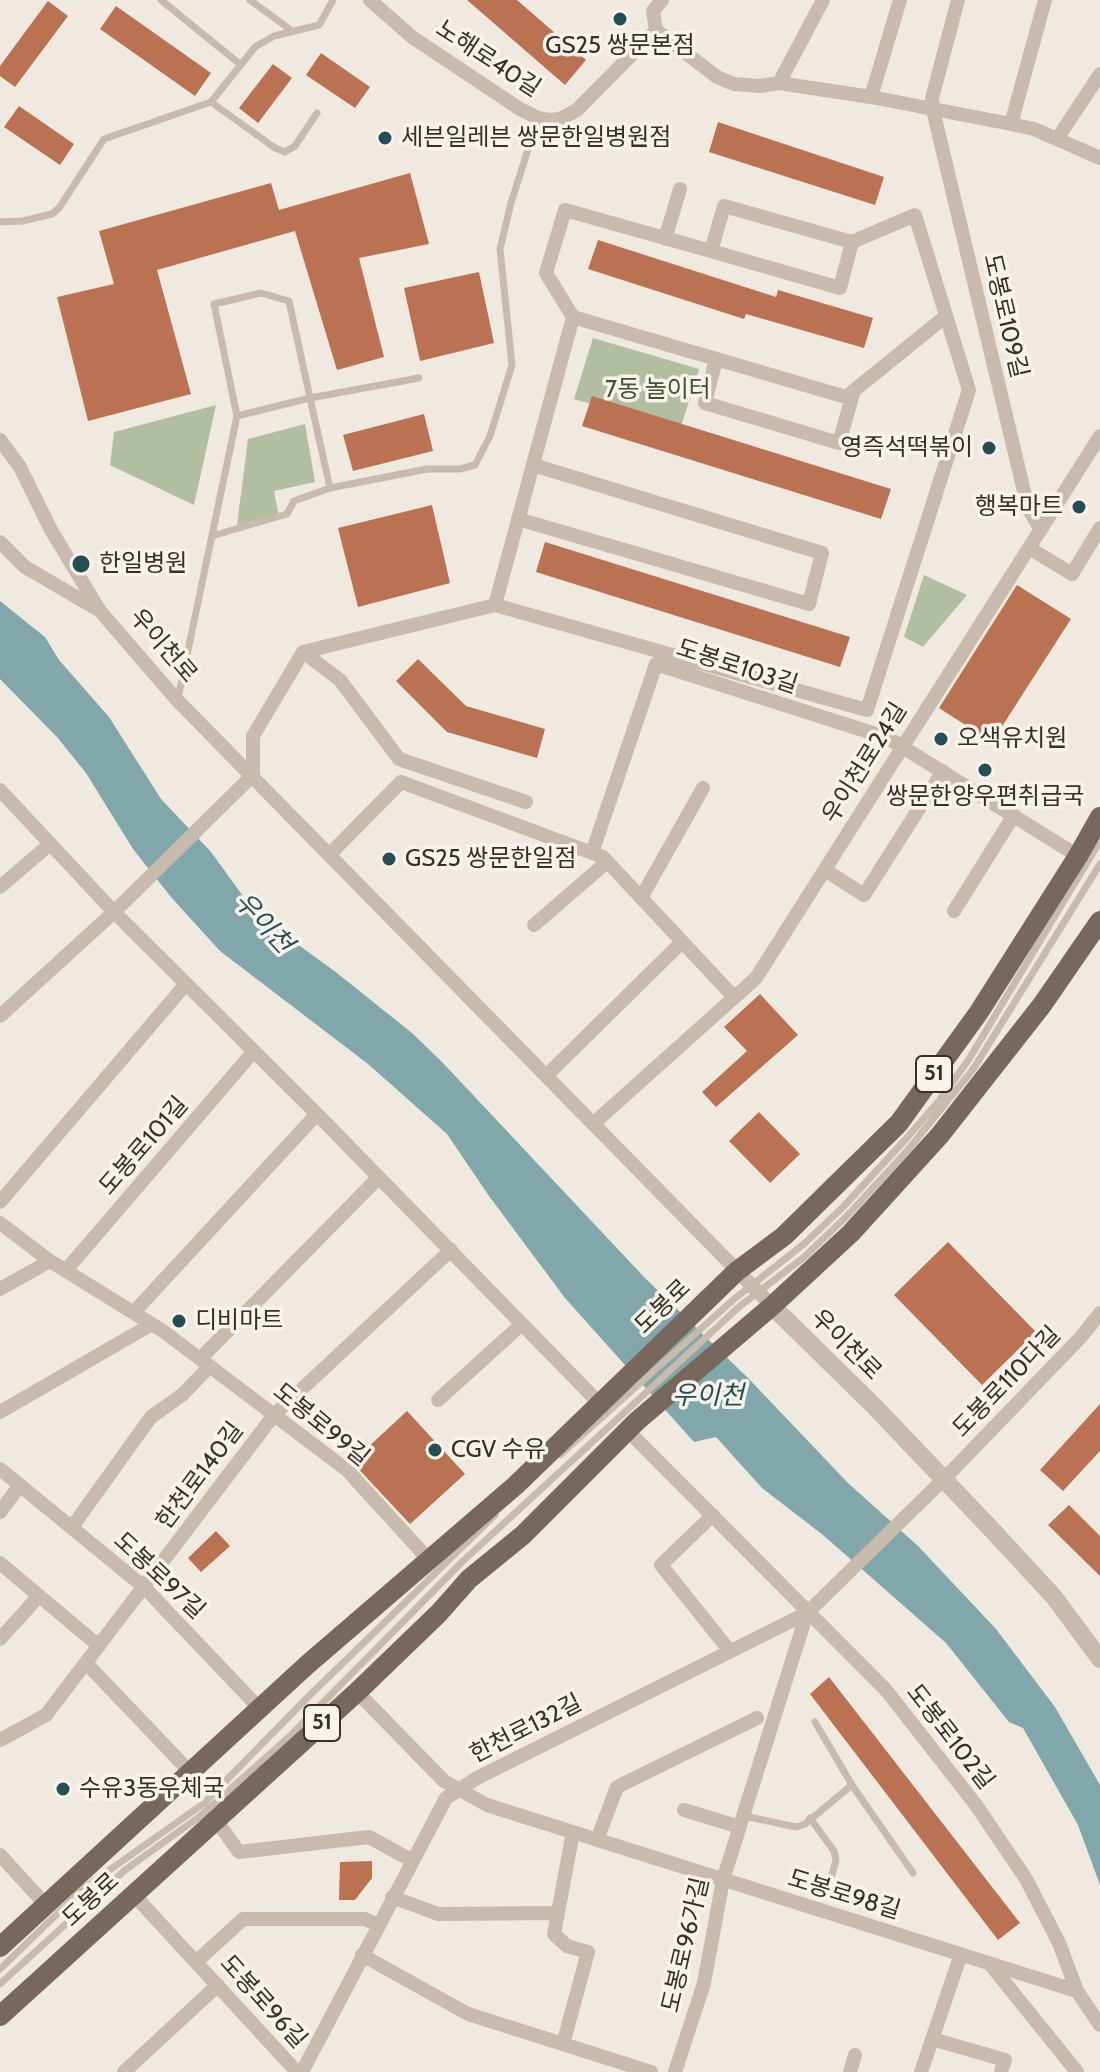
<!DOCTYPE html>
<meta charset="utf-8">
<style>
body{margin:0}
canvas{display:block;background:#f0e9df}
</style>
<canvas width="1100" height="2072"></canvas>
<script>
const ctx = document.querySelector('canvas').getContext('2d');
ctx.lineJoin = 'round';
function paint(path, color) { ctx.fillStyle = color; ctx.fill(path, 'evenodd'); }
const poly = rows => new Path2D(rows.map(r => 'M' + r).join(''));
function stroke(path, color, width, dash) { ctx.strokeStyle = color; ctx.lineWidth = width; ctx.lineCap = dash ? 'butt' : 'round'; ctx.setLineDash(dash || []); ctx.stroke(path); }
function label(font, color, halo, rows, align = 'center') {
  ctx.font = font + ' Cabin,"Noto Sans KR",sans-serif'; ctx.lineWidth = 7; ctx.setLineDash([]); ctx.textBaseline = 'middle'; ctx.strokeStyle = halo; ctx.fillStyle = color; for (const [text, x, y, turn = 0] of rows) {
    ctx.save(); ctx.translate(x, y); ctx.rotate((+turn || 0) * Math.PI / 180); ctx.textAlign = isNaN(turn) ? turn : align; if (halo) ctx.strokeText(text, 0, 0); ctx.fillText(text, 0, 0); ctx.restore();
  }
}
paint(poly([
 [593,338,699,369,680,430,574,399],
 [216,405,194,505,110,465,114,432],
 [305,424,315,482,274,491,279,517,237,525,248,439],
 [924,575,967,595,923,647,904,637]
]), '#b2bea0');
paint(poly([
 [0,601,45,637,59,660,109,717,161,799,211,852,248,903,274,927,337,973,412,1033,442,1062,645,1278,749,1379,848,1483,918,1546,996,1629,1055,1707,1100,1785,1100,1885,1078,1825,1023,1728,1009,1722,946,1643,823,1535,762,1488,716,1437,694,1442,565,1298,489,1196,447,1134,368,1064,220,951,171,897,133,849,86,773,57,737,0,679]
]), '#81a7ab');
paint(poly([
 [467,0,517,0,586,60,565,85],
 [48,1,68,16,15,87,0,76,0,66],
 [116,6,211,73,195,96,100,29],
 [321,53,370,87,355,108,306,75],
 [273,64,292,78,258,123,239,108],
 [19,106,74,144,60,165,4,127],
 [718,122,884,177,875,205,709,152],
 [410,173,429,244,359,258,384,357,337,370,295,231,157,270,191,394,88,421,57,297,114,284,99,231,271,183,279,210],
 [598,240,776,297,778,290,873,318,864,348,746,314,744,319,588,269],
 [479,272,494,343,420,361,404,288],
 [592,396,891,489,881,519,582,426],
 [424,414,433,451,353,471,343,435],
 [432,505,450,583,358,607,338,528],
 [545,542,850,637,840,667,536,572],
 [1017,585,1071,619,992,742,939,708],
 [418,659,466,706,545,729,537,758,447,732,396,681],
 [760,994,798,1035,716,1107,702,1092,747,1051,724,1027],
 [759,1112,800,1154,770,1183,729,1141],
 [948,1242,1036,1332,982,1385,894,1295],
 [1100,1404,1100,1451,1063,1491,1040,1470],
 [407,1411,465,1474,410,1524,352,1462],
 [1069,1505,1100,1536,1100,1576,1048,1525],
 [216,1531,230,1546,201,1572,188,1558],
 [829,1677,1020,1923,998,1940,810,1694],
 [372,1861,372,1878,355,1900,339,1900,340,1862]
]), '#ba7253');
stroke(poly([
 [161,0,241,65],
 [250,0,292,31],
 [211,102,275,148,285,152,295,146,317,113],
 [0,222,22,221,52,214,59,208,104,139,211,102,255,47,274,36,319,25,333,0],
 [330,488,427,469,460,469,475,465,490,436,512,365,500,249,511,203,538,118],
 [212,536,287,514,294,501,330,488,310,398,419,378],
 [178,698,237,416,214,304,261,293,289,301,310,398,237,416],
 [560,1455,733,1300,805,1243,843,1207,904,1141,938,1102,969,1059,1100,841],
 [852,1785,913,1873],
 [744,1816,796,1827,805,1824,852,1785,815,1722],
 [810,1818,834,1851,836,1860,832,1875],
 [0,1969,84,1888,203,1804,310,1695,495,1515],
 [0,1984,125,1870,199,1817,291,1735,463,1561,740,1306,803,1258,847,1216,907,1151,974,1068,1100,864]
]), '#c8baac', 7);
stroke(poly([
 [370,0,412,37,520,109,538,118,549,120,560,119,577,110,656,30],
 [958,0,932,98,933,110,1028,508,1041,530],
 [656,30,717,77,734,84,760,86,779,83,871,97,1011,124,1034,129,1100,158],
 [656,30,653,11,662,0],
 [779,83,823,0],
 [871,97,900,0],
 [1011,124,1045,0],
 [1057,139,1100,74],
 [665,239,680,189],
 [711,251,840,288,852,242],
 [573,317,846,397,946,316],
 [716,359,705,403,839,443,854,390],
 [0,440,20,467,51,530,100,611,177,700,772,1306],
 [518,519,809,604,822,553,533,465],
 [0,542,25,567,97,609],
 [1029,548,1072,574,1100,528],
 [303,652,340,680,399,759,526,802],
 [0,790,114,912,317,1114,600,1404],
 [592,853,656,664,888,738,1078,856],
 [330,854,401,782,603,857,733,996],
 [825,870,864,895,943,771],
 [0,887,50,844],
 [641,898,703,788],
 [954,911,1014,815],
 [534,925,607,862],
 [0,1016,114,912,253,775,253,736,303,652,495,605,573,317,546,273,565,210,711,251,724,206,852,242,915,215,969,390,867,710,495,605],
 [547,1075,682,942],
 [594,1123,756,978,1100,436],
 [0,1202,186,984],
 [0,1223,50,1261,163,1331,347,1470,430,1561],
 [67,1269,254,1051],
 [0,1289,50,1261],
 [134,1312,317,1114],
 [201,1358,379,1177],
 [438,1400,522,1324],
 [0,1412,152,1324],
 [627,1430,886,1690,976,1805,1026,1879,1059,1943,1077,1991,1100,2025],
 [0,1469,144,1587,260,1709],
 [0,1512,20,1485],
 [713,1515,661,1565,729,1650],
 [72,1527,151,1417,182,1395,210,1366],
 [0,1563,99,1646],
 [0,1639,39,1596],
 [86,1663,191,1773],
 [357,1692,444,1781,487,1805,1077,1991],
 [0,1740,46,1715,274,1415,451,1250],
 [684,1810,740,1827],
 [216,1820,239,1852,369,1837,411,1860],
 [597,1840,617,1787,757,1718],
 [0,1855,46,1905],
 [134,1895,297,2072],
 [392,1897,438,1914,556,1913],
 [362,1955,468,2014,651,2072],
 [196,1962,243,1919,365,1919,378,1925],
 [990,1964,1077,2072],
 [932,2039,1005,2060,1001,2072],
 [563,2044,588,1952,567,1946,554,1934,573,1832],
 [124,2072,218,1985],
 [302,2072,446,1798,477,1778,807,1613,944,1479,1081,1337,1100,1313],
 [675,2072,704,1983,723,1880,807,1613],
 [850,2072,855,2055],
 [921,2072,961,1954]
]), '#c8baac', 14);
stroke(poly([
 [772,1306,875,1407,993,1531,1054,1597,1100,1659]
]), '#c8baac', 18);
stroke(poly([
 [0,1947,308,1664,516,1485,737,1271,784,1236,899,1123,979,1012,1078,856,1100,817],
 [0,2016,357,1692,439,1613,469,1579,523,1535,637,1421,772,1306,851,1233,940,1135,1042,1005,1100,921]
]), '#77675d', 20);
for (const [x, y, r, color] of [
 [620,19,8,"#244e54"],
 [385,138,8,"#244e54"],
 [989,448,8,"#244e54"],
 [1079,507,8,"#244e54"],
 [81,564,10,"#244e54"],
 [941,739,8,"#244e54"],
 [985,770,8,"#244e54"],
 [389,859,8,"#244e54"],
 [179,1321,8,"#244e54"],
 [435,1450,8,"#244e54"],
 [63,1789,8,"#244e54"]
]) { const dot = new Path2D(); dot.arc(x, y, r, 0, 2 * Math.PI); ctx.fillStyle = color; ctx.fill(dot); stroke(dot, '#f8f3eb', 3); }
for (const [x, y, w] of [
 [934,1074,36],
 [322,1723,36]
]) { const box = new Path2D(); box.roundRect(x - w / 2, y - 18, w, 36, 6); ctx.fillStyle = '#f8f3eb'; ctx.fill(box); stroke(box, '#362f2a', 2); }
label('bold 22px', '#362f2a', null, [
 ["51",934,1074],
 ["51",322,1723]
]);
label('24px', '#362f2a', '#f8f3eb', [
 ["GS25 쌍문본점",620,46,"center"],
 ["세븐일레븐 쌍문한일병원점",401,138],
 ["영즉석떡볶이",973,448,"right"],
 ["행복마트",1063,507,"right"],
 ["한일병원",99,564],
 ["오색유치원",957,739],
 ["쌍문한양우편취급국",985,797,"center"],
 ["GS25 쌍문한일점",405,859],
 ["디비마트",195,1321],
 ["CGV 수유",451,1450],
 ["수유3동우체국",79,1789]
], 'left');
label('24px', '#362f2a', '#f8f3eb', [
 ["노해로40길",488,59,33],
 ["도봉로109길",1005,316,77],
 ["우이천로",163,646,49],
 ["도봉로103길",737,667,18],
 ["우이천로24길",865,763,-58],
 ["도봉로101길",144,1146,-49],
 ["도봉로",663,1307,-44],
 ["우이천로",846,1345,45],
 ["도봉로110다길",1007,1382,-46],
 ["도봉로99길",321,1425,39],
 ["한천로140길",200,1476,-53],
 ["도봉로97길",159,1576,43],
 ["한천로132길",526,1729,-27],
 ["도봉로102길",950,1737,52],
 ["도봉로98길",844,1895,17],
 ["도봉로",91,1900,-43],
 ["도봉로96가길",686,1945,-77],
 ["도봉로96길",263,2002,48]
]);
label('24px', '#445230', '#f8f3eb', [
 ["7동 놀이터",658,390]
]);
label('italic 26px', '#244e54', '#f8f3eb', [
 ["우이천",263,923,47],
 ["우이천",708,1396]
]);
</script>
